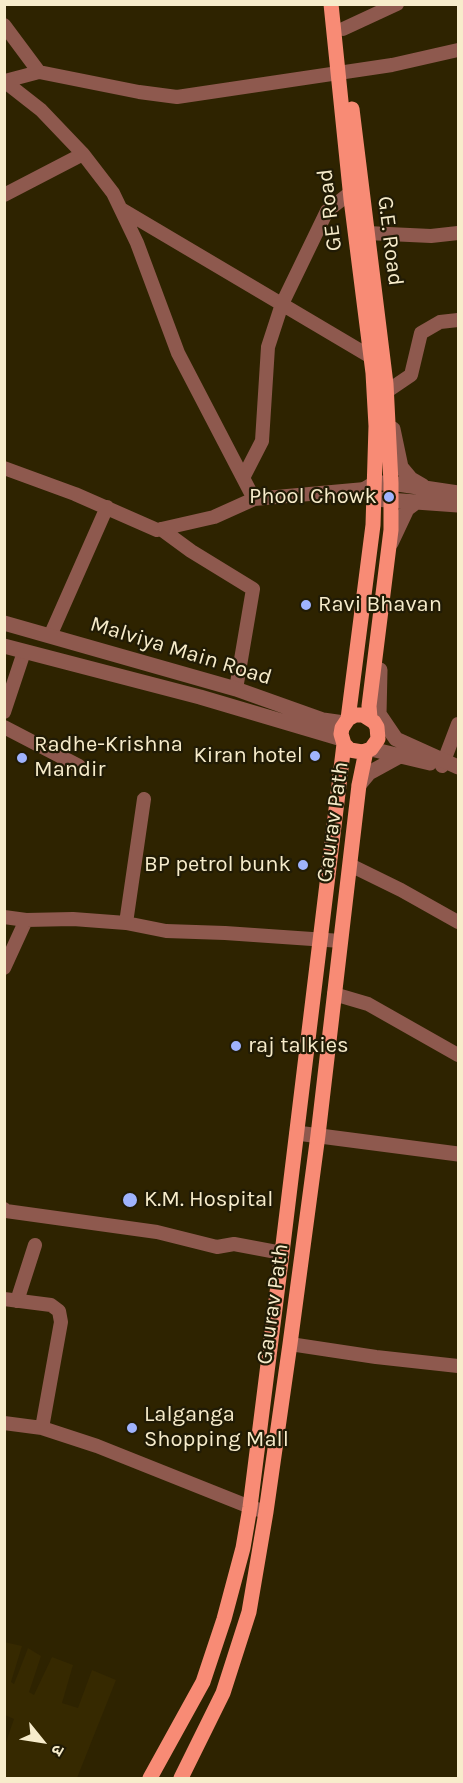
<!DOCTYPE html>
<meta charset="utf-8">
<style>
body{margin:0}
#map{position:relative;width:463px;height:1783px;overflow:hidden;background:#2e2300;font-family:Karla,"Noto Sans Devanagari",sans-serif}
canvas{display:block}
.frame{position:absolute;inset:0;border:6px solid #f7eccb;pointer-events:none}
.north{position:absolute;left:12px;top:1711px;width:60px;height:60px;-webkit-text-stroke:4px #211b05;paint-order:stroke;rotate:120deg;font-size:16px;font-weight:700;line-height:24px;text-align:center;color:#f7eccb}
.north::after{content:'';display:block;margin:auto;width:21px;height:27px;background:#f7eccb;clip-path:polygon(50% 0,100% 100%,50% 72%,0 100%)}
</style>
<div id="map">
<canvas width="463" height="1783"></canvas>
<div class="frame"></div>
<div class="north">उ</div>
</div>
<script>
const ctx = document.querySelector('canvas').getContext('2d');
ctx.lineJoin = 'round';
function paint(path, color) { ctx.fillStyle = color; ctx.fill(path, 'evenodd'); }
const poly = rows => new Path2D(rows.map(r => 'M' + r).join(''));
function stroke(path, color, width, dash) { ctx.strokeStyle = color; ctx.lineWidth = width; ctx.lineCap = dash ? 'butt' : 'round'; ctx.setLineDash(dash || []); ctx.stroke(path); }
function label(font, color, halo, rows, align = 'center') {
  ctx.font = font + ' Karla,sans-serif'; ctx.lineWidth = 4.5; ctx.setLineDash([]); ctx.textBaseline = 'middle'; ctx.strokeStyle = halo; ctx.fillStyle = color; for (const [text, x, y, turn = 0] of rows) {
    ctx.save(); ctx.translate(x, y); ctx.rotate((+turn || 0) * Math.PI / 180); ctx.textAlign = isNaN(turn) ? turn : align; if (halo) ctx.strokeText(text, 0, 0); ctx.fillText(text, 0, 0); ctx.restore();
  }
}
paint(poly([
 [4,1642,22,1646,11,1682,14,1684,28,1648,41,1656,29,1692,34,1695,52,1657,73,1665,62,1703,78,1708,92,1670,116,1680,77,1778,5,1778,5,1745,14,1719,5,1715]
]), '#362900');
stroke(poly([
 [4,25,39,72,139,92,177,97,392,65,458,50],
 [343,29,397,4],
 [4,81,41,110,83,154,113,193,137,243,178,353,254,499],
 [5,81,39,72],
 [4,195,83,154],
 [121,209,371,357],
 [367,233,431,236,458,233],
 [377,394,386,392,411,375,421,333,440,322,458,320],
 [4,468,75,494,157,530,214,517,254,499,365,489],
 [243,478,262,441,268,347,282,304,327,211,350,193],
 [161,529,191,551,253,589,236,689],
 [50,636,107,507],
 [4,712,24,652],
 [4,727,79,766],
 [442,766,458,724],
 [350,865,401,890,458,922],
 [4,917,26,920,73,919,126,923,166,931,225,933,341,941],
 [126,923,144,799],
 [4,968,26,920],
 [334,994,368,1004,458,1055],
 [4,1209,6,1211,157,1232,217,1247,234,1244,282,1253],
 [4,1299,51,1305,59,1311,61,1322,42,1428],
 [17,1301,35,1245],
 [290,1344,376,1357,458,1366],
 [4,1423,42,1428,97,1446,250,1507,266,1512]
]), '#8e594e', 14);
stroke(poly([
 [393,429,401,467,411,479,423,486],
 [458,493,391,483,375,483,365,489,374,499,458,505],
 [391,543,407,509,415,503],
 [4,623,236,689,323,720,344,723],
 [4,646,200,697,342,739],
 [380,670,379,714,396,739,458,767],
 [371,749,430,763],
 [359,785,369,773,400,756],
 [297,1133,458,1154]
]), '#8e594e', 15);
stroke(poly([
 [331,4,351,199,373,373,376,426,373,525,348,719,342,728,341,734,344,744,350,750,362,752,371,749,378,739,377,727,374,722,363,715,355,715,348,719],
 [352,109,386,384,391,483,391,530,369,706,370,718],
 [150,1778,203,1682,224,1619,243,1548,250,1507,282,1253,344,744],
 [181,1778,223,1693,249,1612,266,1512,290,1344,318,1135,359,785,366,751]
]), '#f88b75', 15);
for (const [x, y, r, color] of [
 [389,497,6,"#9fb3fd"],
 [306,605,6,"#9fb3fd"],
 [315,756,6,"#9fb3fd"],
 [22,758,6,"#9fb3fd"],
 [303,865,6,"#9fb3fd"],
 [236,1046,6,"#9fb3fd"],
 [130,1200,8,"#9fb3fd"],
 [132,1428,6,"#9fb3fd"]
]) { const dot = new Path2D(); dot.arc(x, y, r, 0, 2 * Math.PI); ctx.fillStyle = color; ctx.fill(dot); stroke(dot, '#211b05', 2); }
label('22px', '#f7eccb', '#211b05', [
 ["GE Road",330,210,-97],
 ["G.E. Road",390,241,83],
 ["Malviya Main Road",181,651,17],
 ["Gaurav Path",333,822,-82],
 ["Gaurav Path",273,1304,-82]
]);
label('22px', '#f7eccb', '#211b05', [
 ["Phool Chowk",377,497,"right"],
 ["Ravi Bhavan",318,605],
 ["Radhe-Krishna",34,745],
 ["Mandir",34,770],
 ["Kiran hotel",303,756,"right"],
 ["BP petrol bunk",291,865,"right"],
 ["raj talkies",248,1046],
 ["K.M. Hospital",144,1200],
 ["Lalganga",144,1415],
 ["Shopping Mall",144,1440]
], 'left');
</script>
